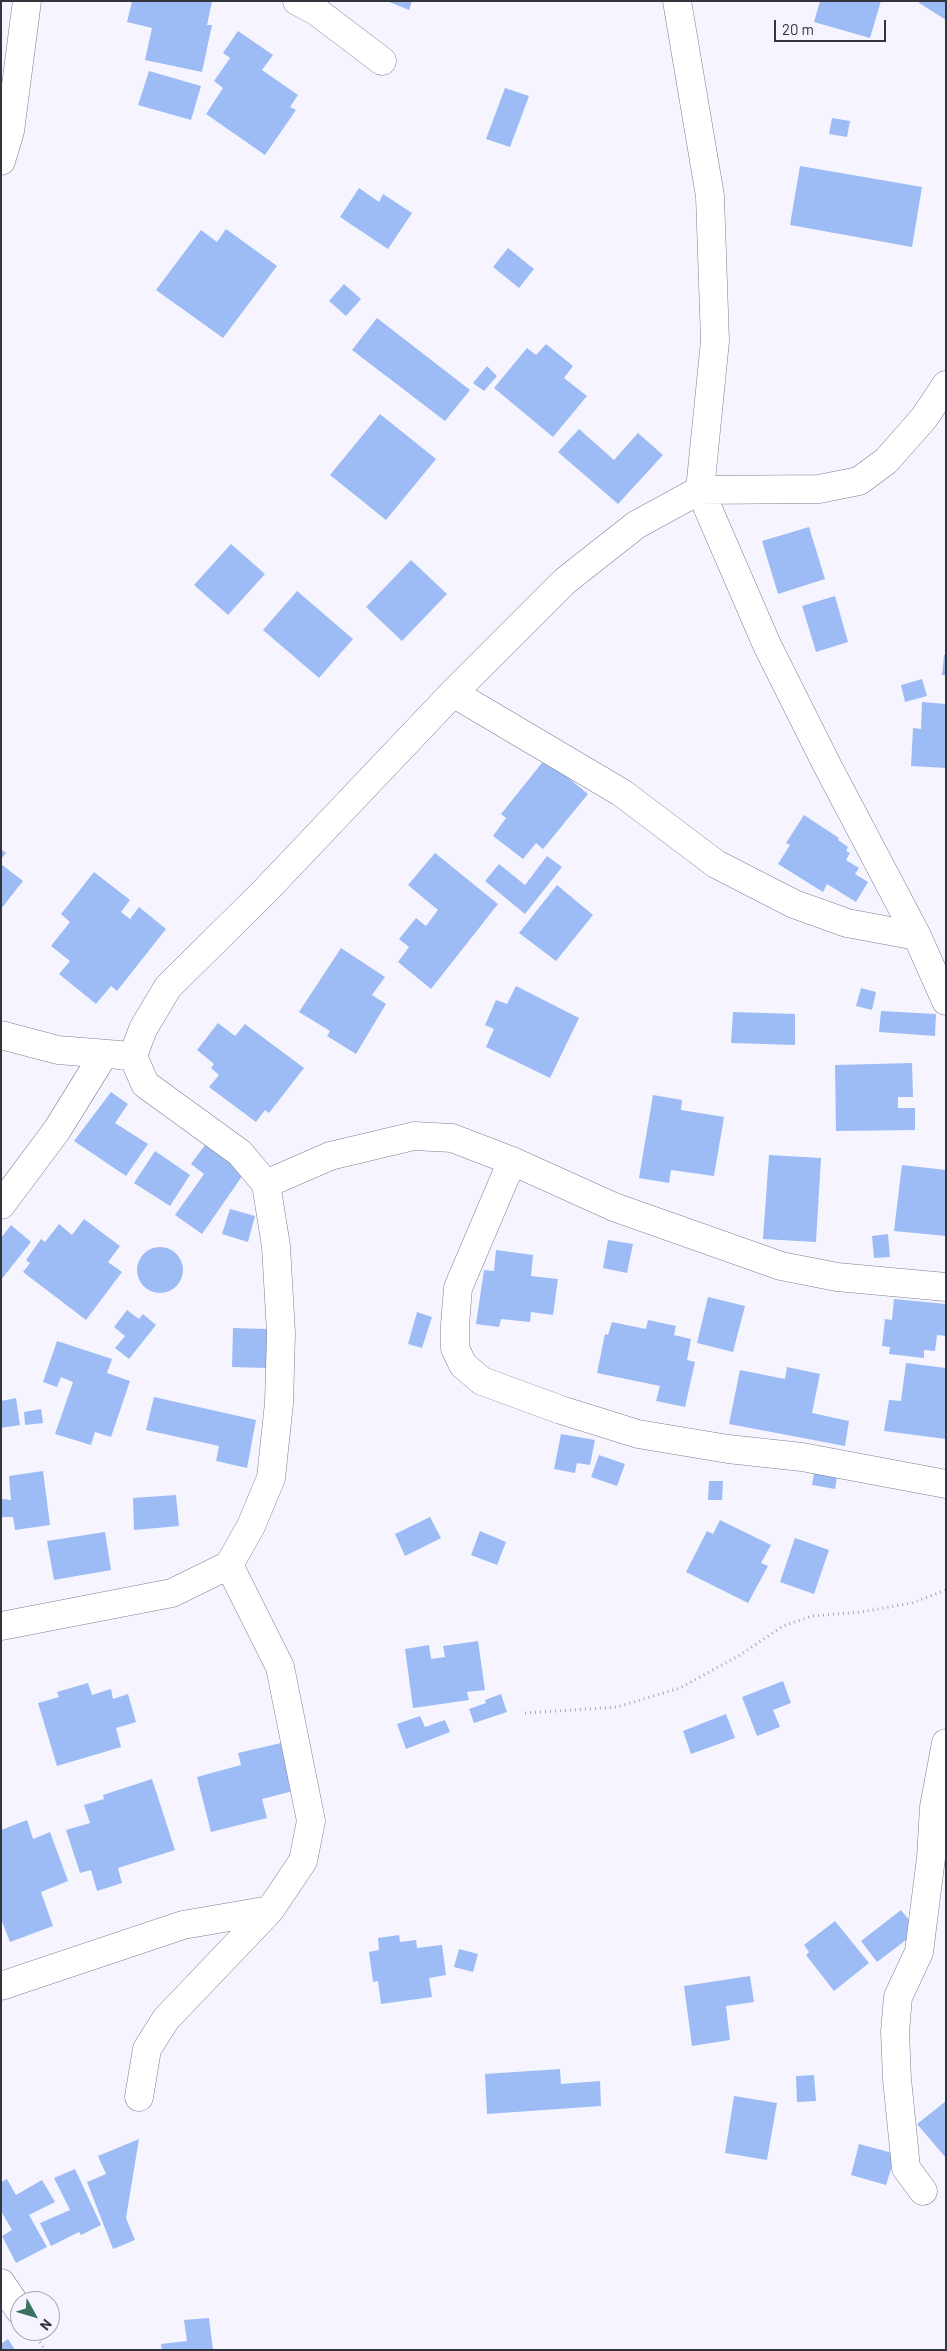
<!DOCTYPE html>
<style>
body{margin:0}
#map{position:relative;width:947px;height:2351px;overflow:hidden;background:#f6f5ff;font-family:Barlow,sans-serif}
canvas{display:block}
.frame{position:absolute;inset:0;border:2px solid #34343d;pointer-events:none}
.north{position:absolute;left:10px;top:2291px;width:50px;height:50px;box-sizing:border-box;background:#f6f5ff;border:1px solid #a8a8b1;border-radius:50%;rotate:129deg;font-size:14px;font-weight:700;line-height:20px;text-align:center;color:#34343d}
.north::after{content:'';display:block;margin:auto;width:18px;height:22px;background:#37735e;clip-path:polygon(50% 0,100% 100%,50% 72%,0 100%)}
.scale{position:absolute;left:774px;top:20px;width:112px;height:22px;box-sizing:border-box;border:2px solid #34343d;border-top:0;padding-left:6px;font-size:15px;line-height:18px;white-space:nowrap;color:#34343d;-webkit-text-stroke:4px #f6f5ff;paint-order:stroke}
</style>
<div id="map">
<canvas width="947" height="2351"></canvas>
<div class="frame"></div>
<div class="north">N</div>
<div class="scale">20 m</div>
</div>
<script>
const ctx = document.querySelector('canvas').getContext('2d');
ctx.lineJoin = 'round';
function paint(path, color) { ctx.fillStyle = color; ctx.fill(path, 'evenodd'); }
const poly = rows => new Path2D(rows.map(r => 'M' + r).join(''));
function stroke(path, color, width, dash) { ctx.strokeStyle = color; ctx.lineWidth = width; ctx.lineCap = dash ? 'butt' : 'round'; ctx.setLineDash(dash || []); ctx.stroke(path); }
paint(poly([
 [132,1,212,1,207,25,212,25,202,72,145,60,152,28,127,22],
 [387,1,412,1,409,10],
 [820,1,881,1,870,38,814,22],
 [920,1,946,1,946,20,919,3],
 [238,31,273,55,262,70,298,95,290,107,296,110,265,155,206,114,223,88,214,81,230,58,223,53],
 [149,71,201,86,191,120,138,105],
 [505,88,529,96,510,147,486,139],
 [832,118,850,121,847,137,829,134],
 [800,166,922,187,912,247,790,225],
 [359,188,379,202,383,194,412,213,388,249,340,217],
 [226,229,277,266,223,338,156,290,201,230,217,242],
 [508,248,534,269,519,288,493,267],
 [344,284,361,299,346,316,329,301],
 [377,318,470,390,445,421,352,350],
 [546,344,573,366,564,378,587,396,553,437,494,388,527,348,536,355],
 [487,366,497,376,484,391,473,383],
 [380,414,436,459,386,520,330,475],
 [579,429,614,460,638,433,663,455,618,504,558,452],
 [809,527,825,579,778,594,762,541],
 [231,544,265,574,228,615,194,585],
 [411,560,447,594,402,641,366,607],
 [297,591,353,639,319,678,263,630],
 [835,596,848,642,816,652,802,606],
 [944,655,946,655,946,675,942,675],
 [922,679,927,696,905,702,901,685],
 [922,702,946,704,946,768,911,766,913,728,921,729],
 [545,759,588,794,543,849,536,843,523,859,493,836,506,818,501,814],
 [804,815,839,838,838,840,848,847,846,851,850,853,846,860,859,868,855,874,868,882,856,902,827,884,823,892,778,864,790,845,786,843],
 [1,849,6,853,1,859],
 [435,853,498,904,431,989,398,962,409,947,399,939,416,918,426,926,438,910,408,885],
 [547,856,562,867,525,914,485,881,499,864,525,885],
 [1,864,23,881,1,909],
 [94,872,130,900,121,912,130,919,139,907,166,929,117,991,111,986,96,1004,59,974,70,961,51,946,70,922,61,914],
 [557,885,593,915,556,961,519,933],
 [341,948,385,977,372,995,386,1004,356,1054,327,1036,330,1031,299,1012],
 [516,986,579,1018,550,1078,486,1047,494,1029,485,1025,496,1000,507,1004],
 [861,988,876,992,872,1010,856,1006],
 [881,1011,936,1014,935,1036,879,1032],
 [733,1012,795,1014,795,1045,731,1043],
 [218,1023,235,1036,245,1024,304,1068,269,1113,265,1110,256,1122,209,1087,219,1075,211,1068,214,1064,197,1050],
 [912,1063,913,1097,898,1097,898,1108,915,1108,915,1130,836,1131,835,1065],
 [111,1092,128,1104,115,1123,148,1144,126,1176,74,1141],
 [653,1095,682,1100,681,1110,724,1117,714,1176,671,1170,669,1183,639,1178],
 [205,1145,245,1172,202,1234,175,1215,204,1174,191,1164],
 [155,1151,190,1175,170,1206,134,1183],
 [769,1155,821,1158,816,1242,763,1239],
 [902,1165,946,1170,946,1236,894,1231],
 [230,1209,255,1216,248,1242,222,1234],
 [84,1219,120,1246,108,1262,122,1272,86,1320,23,1272,30,1263,26,1260,41,1239,45,1242,59,1224,72,1235],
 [11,1225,31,1242,1,1280,1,1238],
 [888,1234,890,1257,874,1258,872,1236],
 [608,1240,633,1244,627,1273,603,1268],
 '137 1270a23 23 0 1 1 46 0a23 23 0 1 1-46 0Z',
 [496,1250,533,1255,531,1276,558,1279,553,1315,531,1312,530,1322,501,1319,499,1327,476,1324,484,1270,494,1271],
 [708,1297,745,1306,733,1352,697,1343],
 [894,1299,946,1304,946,1336,937,1335,935,1351,924,1350,924,1358,889,1354,890,1347,882,1346,885,1319,892,1320],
 [127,1310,139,1319,143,1314,156,1325,129,1359,115,1348,125,1336,114,1327],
 [417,1312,432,1317,422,1348,408,1344],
 [648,1320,676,1326,674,1335,691,1339,687,1360,695,1362,685,1407,656,1401,660,1386,597,1373,605,1334,608,1335,612,1322,646,1329],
 [233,1328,267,1329,267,1368,232,1367],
 [57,1341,112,1359,107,1373,130,1381,111,1437,95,1432,91,1445,55,1434,73,1382,61,1377,57,1387,43,1382],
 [906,1363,946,1368,946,1439,884,1431,889,1400,901,1401],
 [787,1367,820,1374,812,1413,849,1421,845,1446,729,1424,740,1370,785,1379],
 [154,1397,256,1420,247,1468,216,1461,219,1446,146,1430],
 [16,1398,20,1425,1,1428,1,1401],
 [41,1409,43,1423,25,1425,24,1412],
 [561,1434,595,1440,590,1465,577,1463,575,1473,554,1469],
 [599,1455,625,1464,617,1486,591,1477],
 [815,1467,838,1471,835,1489,812,1485],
 [43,1471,50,1525,15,1530,13,1517,1,1517,2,1499,11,1500,9,1476],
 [709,1481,723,1481,722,1500,708,1500],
 [176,1495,179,1526,134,1530,133,1498],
 [430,1517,441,1538,405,1556,395,1534],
 [720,1520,771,1545,761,1563,768,1566,748,1603,686,1572,707,1531,713,1534],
 [480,1531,506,1542,497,1565,471,1555],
 [105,1532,111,1570,54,1580,47,1541],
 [795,1538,829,1550,814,1594,780,1582],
 [478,1641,485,1690,467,1692,469,1700,413,1708,405,1649,429,1645,431,1659,445,1657,443,1646],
 [783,1681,791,1703,773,1710,780,1727,757,1736,742,1697],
 [88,1683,92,1695,111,1689,113,1699,128,1694,136,1722,116,1728,121,1747,57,1766,38,1703,59,1697,57,1692],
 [501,1694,507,1712,474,1723,469,1709,486,1703,485,1700],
 [726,1714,735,1738,691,1754,683,1731],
 [420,1716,425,1727,445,1720,450,1732,406,1749,397,1724],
 [281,1743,293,1791,262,1799,267,1818,211,1832,197,1777,241,1765,238,1753],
 [152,1779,175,1850,118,1868,122,1883,97,1891,91,1870,80,1873,66,1830,90,1823,84,1805,104,1799,103,1795],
 [27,1820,33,1839,50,1832,68,1881,41,1892,53,1926,10,1942,1,1919,1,1830],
 [901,1910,918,1931,877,1962,861,1941],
 [835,1921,869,1963,834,1991,806,1955,809,1952,804,1945],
 [399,1935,400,1942,416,1940,417,1948,442,1945,446,1975,429,1978,432,1997,381,2004,378,1981,373,1982,369,1952,379,1950,378,1938],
 [459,1949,478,1954,473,1972,454,1967],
 [750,1976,754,2002,726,2006,730,2040,692,2046,684,1986],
 [560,2069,561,2084,600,2081,601,2106,487,2114,485,2074],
 [814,2075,816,2101,797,2102,796,2076],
 [734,2096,777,2103,767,2160,725,2153],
 [946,2101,946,2158,917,2124],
 [139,2139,126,2218,135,2240,113,2249,87,2182,106,2174,98,2156],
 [859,2144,896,2154,886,2185,851,2175],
 [75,2169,101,2225,81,2235,79,2232,51,2246,40,2223,70,2210,54,2178],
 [7,2179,16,2195,42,2180,55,2202,29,2215,47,2247,16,2263,2,2236,12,2230,1,2211,1,2182],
 [209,2318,213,2350,162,2350,161,2344,187,2341,184,2320],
 [8,2339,15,2350,1,2350,1,2344]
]), '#9dbcf5');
const minor = poly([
 [297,1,316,11,382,61],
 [677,1,710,196,715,341,700,490,767,645,827,765,917,936,946,1001],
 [1,161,10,131,27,1],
 [453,693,622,793,716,864,794,904,847,923,917,936],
 [1,1035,58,1050,120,1055],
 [512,1161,458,1288,455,1325,455,1348,463,1365,482,1381,561,1410,638,1434,728,1449,802,1457,946,1484],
 [266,1184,330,1156,414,1136,452,1138,512,1161,614,1207,781,1266,837,1277,946,1287],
 [1,1205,57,1130,104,1054],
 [1,1626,172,1593,229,1565,251,1526,271,1478,279,1403,281,1333,276,1246,266,1184,240,1153,145,1084,133,1056,143,1029,168,987,265,891,453,693,565,581,636,525,700,490,819,489,859,481,886,461,924,418,946,385],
 [1,1986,183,1925,270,1910],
 [139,2097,147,2049,166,2019,270,1910,303,1861,311,1821,280,1667,229,1565],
 [923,2191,906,2168,897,2079,895,2032,898,1997,919,1952,931,1858,934,1807,946,1743],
 [1,2283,20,2311]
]);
stroke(minor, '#7e7e93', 29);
stroke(poly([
 [525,1713,617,1707,680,1688,740,1655,783,1626,812,1616,861,1612,912,1603,946,1590],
 [37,2338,45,2350]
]), '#a7a6b0', 3, [1, 4]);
stroke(minor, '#fff', 28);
</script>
